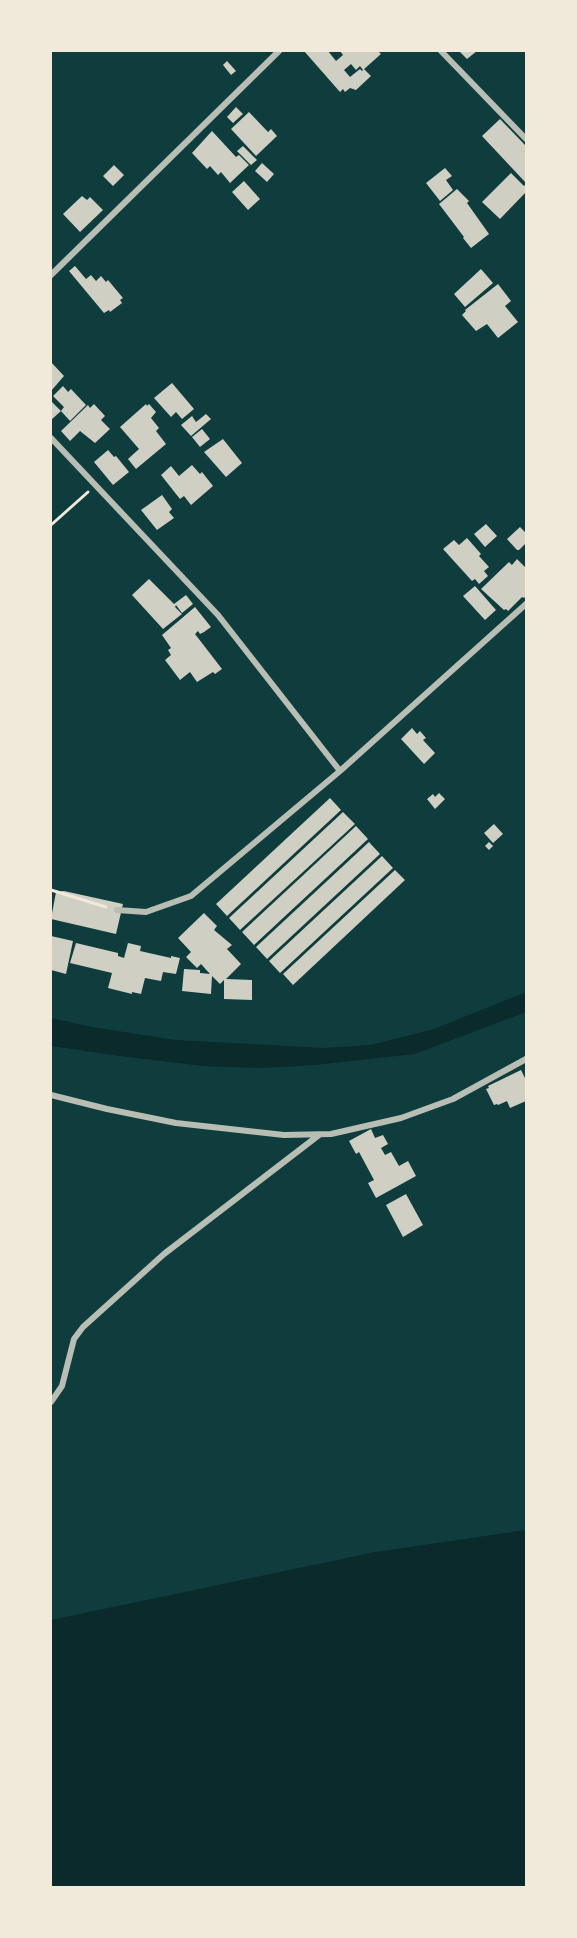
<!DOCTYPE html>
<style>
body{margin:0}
#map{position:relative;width:577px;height:1938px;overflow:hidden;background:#0f3d3e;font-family:"IBM Plex Sans",sans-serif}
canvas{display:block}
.frame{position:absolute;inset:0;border:52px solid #f1e9da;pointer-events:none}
</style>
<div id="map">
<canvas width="577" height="1938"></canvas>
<div class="frame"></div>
</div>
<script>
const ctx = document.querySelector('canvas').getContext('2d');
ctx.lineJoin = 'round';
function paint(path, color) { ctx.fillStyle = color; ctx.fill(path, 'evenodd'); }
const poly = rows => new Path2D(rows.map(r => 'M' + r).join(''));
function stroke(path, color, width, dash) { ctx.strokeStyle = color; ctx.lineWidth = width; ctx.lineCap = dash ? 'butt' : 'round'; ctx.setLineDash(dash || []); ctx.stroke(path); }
paint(poly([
 [526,992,526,1012,415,1054,315,1065,261,1068,204,1066,127,1057,51,1046,51,1018,98,1028,176,1040,324,1048,370,1045,434,1029],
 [526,1530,526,1887,51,1887,51,1620,375,1552]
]), '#0a2a2b');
paint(poly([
 [304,51,328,51,336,61,343,55,340,51,378,51,381,54,363,70,360,66,356,70,351,64,344,70,350,77,360,69,362,71,364,69,371,76,356,90,350,88,345,92,343,89,340,92],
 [459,51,477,51,467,59],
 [227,61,236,71,231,75,223,65],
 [236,107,243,114,233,123,227,117],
 [249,112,268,132,271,129,277,136,256,156,231,129],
 [500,119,526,146,526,183,482,136],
 [212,131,236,157,239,155,249,165,230,183,221,172,218,175,210,166,207,169,192,153],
 [243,146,257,160,251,165,237,151],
 [262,163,274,174,267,182,255,171],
 [114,165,124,175,113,186,103,176],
 [445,168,452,176,446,180,453,190,440,201,426,183],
 [511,173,524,186,526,184,526,192,500,219,482,202],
 [244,181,260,199,248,210,232,192],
 [457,189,469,201,467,203,489,234,471,248,463,238,464,237,439,204],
 [82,196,87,200,90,197,103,210,80,232,63,214],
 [75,266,86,279,91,275,96,281,101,276,106,282,108,280,123,298,120,300,122,303,110,312,109,310,104,313,69,271],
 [481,269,493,283,465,307,454,294],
 [498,284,511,301,505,306,518,322,498,338,487,324,476,331,462,315,466,311,465,310],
 [51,362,64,376,51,391],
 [172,383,194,409,182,419,176,412,171,417,154,398],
 [63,386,68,392,71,389,86,405,70,421,61,411,64,407,53,396],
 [51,401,61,411,51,420],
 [94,404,105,416,101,420,110,429,95,443,80,431,70,441,61,431,88,405,90,408],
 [146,404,147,406,149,404,156,412,151,418,159,428,156,431,166,444,136,469,128,459,139,449,120,427],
 [206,414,211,419,191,436,181,425,192,416,196,422],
 [202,429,210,439,200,447,192,437],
 [223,439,242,463,226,477,204,452],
 [108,450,114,457,116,456,129,472,113,485,94,462],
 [192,465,200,474,202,472,213,486,191,505,184,496,180,499,161,475,171,466,179,476],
 [162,495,172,509,169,512,174,518,157,530,141,510],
 [486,524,497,536,485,547,474,534],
 [520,527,526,533,526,543,519,550,517,550,507,539],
 [467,538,481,554,479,556,489,567,484,571,488,576,479,584,475,579,472,581,443,549,454,540,459,545],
 [517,559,526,568,526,596,524,598,522,597,508,611,506,609,504,610,481,589,509,562,512,565],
 [149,579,174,604,186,595,193,604,182,613,176,605,175,607,182,614,163,629,132,595],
 [475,586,496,610,485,620,463,596],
 [195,607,211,627,204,632,200,634,198,631,195,634,222,669,215,674,213,672,197,682,190,672,180,680,165,660,171,655,168,650,171,648,162,635],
 [412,728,417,734,420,731,426,738,423,740,435,753,424,764,401,739],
 [439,793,445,799,435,809,427,799,433,794,435,797],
 [330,798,341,810,227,916,216,904],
 [343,812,355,824,240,930,229,918],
 [494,824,503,834,493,843,484,833],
 [356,826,368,839,254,945,242,932],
 [369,842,380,854,267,959,256,947],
 [489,842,493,846,489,850,485,846],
 [382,856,393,868,280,973,269,961],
 [395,870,405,880,293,985,283,974],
 [64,891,123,904,116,934,51,919,56,892],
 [204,913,217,926,214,930,232,945,227,949,241,964,226,979,252,980,252,1000,224,999,224,980,220,984,212,976,211,994,182,991,184,969,200,970,200,973,210,974,201,964,197,968,186,957,191,952,178,938],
 [51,936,73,941,66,974,51,970],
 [76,943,118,953,118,956,124,958,128,943,141,946,140,951,171,958,171,956,180,958,176,974,163,972,161,981,145,978,141,994,132,992,132,994,108,988,112,973,70,963],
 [521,1070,526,1080,526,1101,510,1108,507,1101,498,1105,497,1104,494,1105,486,1089,489,1088,488,1086],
 [371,1129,375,1138,383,1135,388,1144,381,1148,385,1155,391,1152,399,1166,408,1161,416,1176,376,1198,368,1183,374,1180,359,1152,356,1154,349,1141],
 [406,1194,423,1225,403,1237,386,1205]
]), '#cfcfc3');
stroke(poly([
 [51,525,88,492],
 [51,890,106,907]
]), '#f1e9da', 3);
stroke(poly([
 [441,51,526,139],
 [51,275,279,51],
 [51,438,218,615,340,771,526,604],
 [117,910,146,912,191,896,340,771],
 [51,1095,107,1109,176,1123,284,1135,331,1134,401,1118,453,1099,526,1059],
 [51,1402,62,1386,74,1339,83,1327,164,1254,319,1135]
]), '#b8beb3', 6);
</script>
